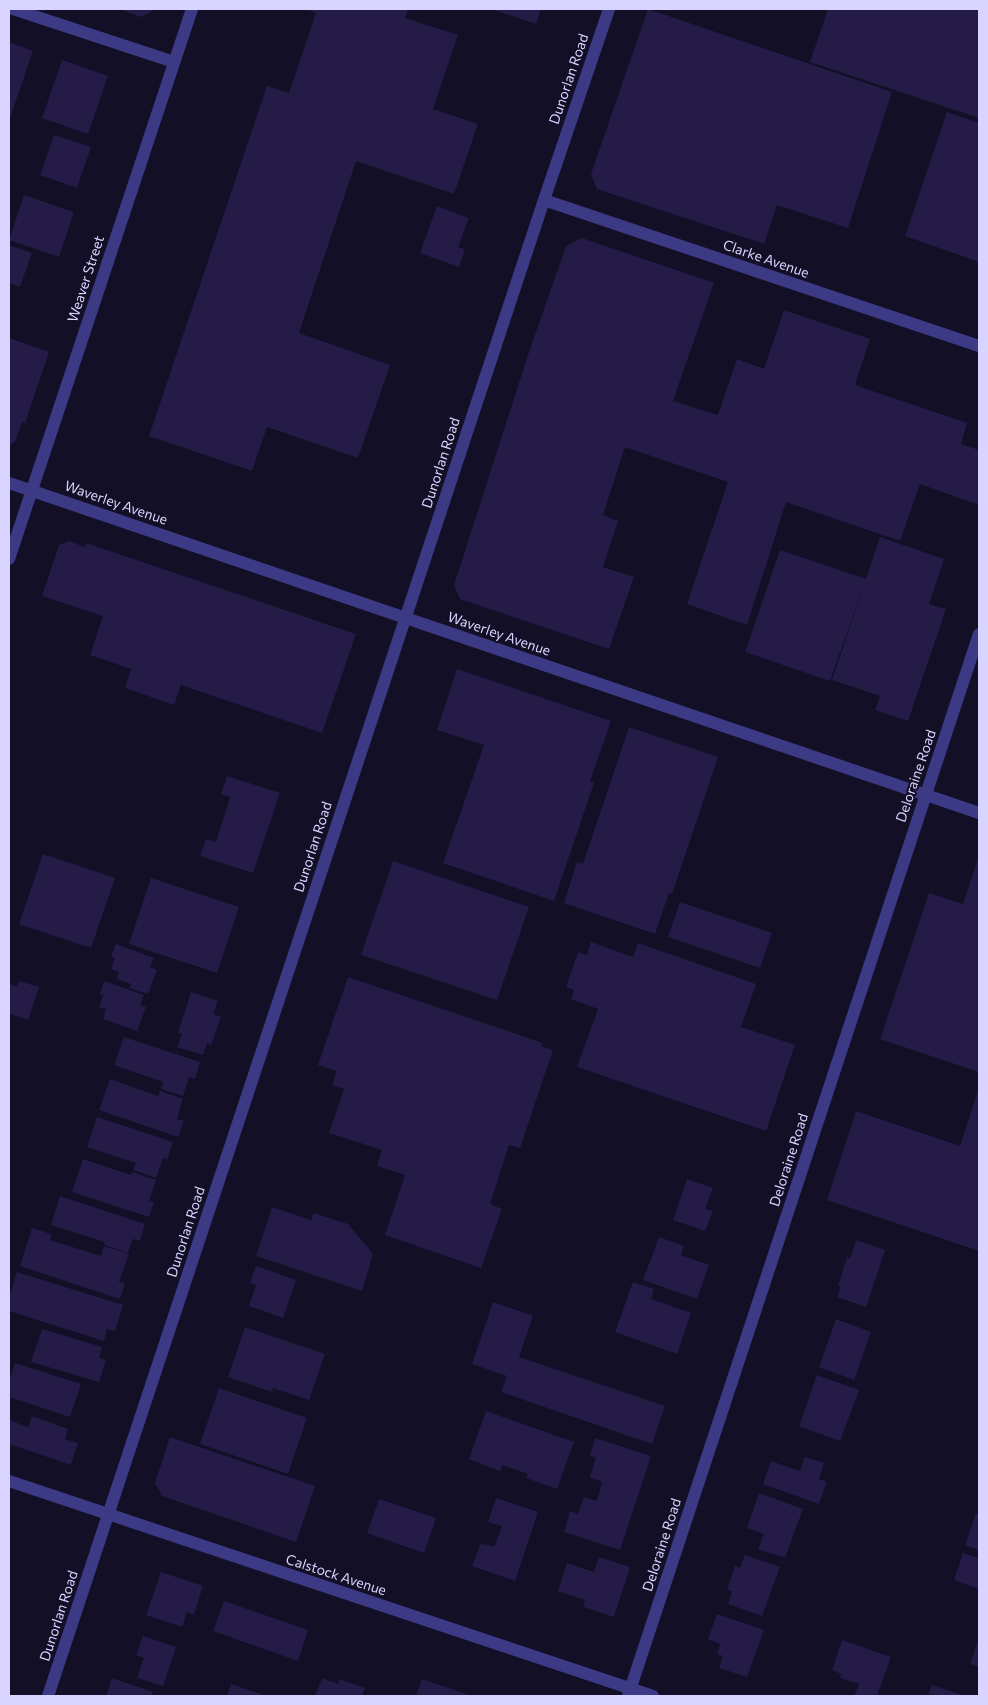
<!DOCTYPE html>
<style>
body{margin:0}
#map{position:relative;width:988px;height:1705px;overflow:hidden;background:#130f26;font-family:Commissioner,sans-serif}
canvas{display:block}
.frame{position:absolute;inset:0;border:10px solid #d9d4ff;pointer-events:none}
</style>
<div id="map">
<canvas width="988" height="1705"></canvas>
<div class="frame"></div>
</div>
<script>
const ctx = document.querySelector('canvas').getContext('2d');
ctx.lineJoin = 'round';
function paint(path, color) { ctx.fillStyle = color; ctx.fill(path, 'evenodd'); }
const poly = rows => new Path2D(rows.map(r => 'M' + r).join(''));
function stroke(path, color, width, dash) { ctx.strokeStyle = color; ctx.lineWidth = width; ctx.lineCap = dash ? 'butt' : 'round'; ctx.setLineDash(dash || []); ctx.stroke(path); }
function label(font, color, halo, rows, align = 'center') {
  ctx.font = font + ' Commissioner,sans-serif'; ctx.lineWidth = 4; ctx.setLineDash([]); ctx.textBaseline = 'middle'; ctx.strokeStyle = halo; ctx.fillStyle = color; for (const [text, x, y, turn = 0] of rows) {
    ctx.save(); ctx.translate(x, y); ctx.rotate((+turn || 0) * Math.PI / 180); ctx.textAlign = isNaN(turn) ? turn : align; if (halo) ctx.strokeText(text, 0, 0); ctx.fillText(text, 0, 0); ctx.restore();
  }
}
paint(poly([
 [119,9,156,9,141,17],
 [306,9,408,9,405,18,458,35,433,109,478,124,454,194,356,161,299,333,390,365,358,458,267,427,252,471,149,436,267,86,289,93,316,13],
 [491,9,541,9,536,24],
 [648,9,892,92,848,228,777,205,764,244,597,189,591,174],
 [828,9,979,9,979,118,810,62],
 [9,42,33,51,9,121],
 [62,60,108,76,88,134,42,118],
 [947,112,979,123,979,262,905,236],
 [54,135,91,147,77,188,40,175],
 [24,195,74,212,59,257,9,240],
 [437,206,469,218,458,247,465,249,459,267,420,253],
 [582,238,714,283,673,401,718,415,737,359,764,369,784,310,870,339,855,385,967,423,961,444,979,450,979,505,920,484,900,541,786,502,747,625,687,604,728,482,625,447,603,515,618,521,603,567,634,577,609,649,460,599,454,585,529,352,566,246],
 [9,245,32,253,20,287,9,283],
 [9,338,49,352,25,423,22,422,15,442,9,445],
 [880,537,944,559,929,604,946,609,908,721,875,710,880,696,832,680],
 [69,541,85,547,86,543,356,634,322,733,181,685,174,705,125,688,131,669,90,655,103,616,42,596,59,545],
 [780,550,866,579,830,681,745,652],
 [457,669,611,721,590,781,594,783,554,901,443,863,484,745,437,730],
 [629,727,718,757,672,894,669,893,655,934,564,903,577,862,583,864],
 [227,776,280,793,253,873,200,856,206,839,216,842,230,797,221,794],
 [43,854,115,878,91,948,19,924],
 [979,856,979,1072,880,1039,929,893,963,904],
 [393,861,529,907,497,1000,361,955],
 [151,878,239,907,217,973,129,944],
 [680,902,772,933,760,968,668,937],
 [591,942,633,957,638,943,756,984,741,1027,795,1045,766,1131,577,1067,598,1009,571,999,574,990,566,987,578,952,587,955],
 [116,944,154,958,150,967,157,970,148,994,129,988,131,984,117,979,119,972,111,969,115,958,111,956],
 [348,977,543,1043,541,1046,553,1050,520,1148,509,1145,490,1204,502,1209,481,1268,385,1235,405,1175,377,1166,382,1150,329,1133,344,1089,332,1085,337,1071,318,1065],
 [19,981,39,987,28,1020,9,1013,9,984,17,987],
 [104,981,144,995,140,1005,146,1007,137,1031,103,1019,106,1009,99,1007,103,995,100,994],
 [191,992,218,1001,213,1014,221,1017,211,1045,207,1043,203,1055,177,1047,182,1034,178,1033],
 [124,1037,200,1062,195,1079,189,1077,183,1096,161,1089,163,1082,114,1065],
 [110,1079,158,1096,160,1091,183,1099,177,1119,184,1121,178,1137,99,1110],
 [979,1088,979,1251,827,1200,856,1111,960,1146],
 [97,1117,173,1142,167,1160,163,1158,156,1178,133,1170,136,1163,87,1147],
 [83,1159,131,1175,132,1172,156,1180,149,1201,154,1202,149,1217,72,1192],
 [687,1179,713,1188,705,1209,713,1211,705,1231,673,1220],
 [60,1196,145,1224,140,1241,133,1239,128,1253,104,1245,105,1242,51,1225],
 [272,1207,311,1220,314,1213,348,1224,373,1254,362,1291,256,1256],
 [32,1228,51,1234,50,1240,101,1256,104,1246,129,1254,119,1282,125,1284,120,1299,20,1266],
 [659,1237,684,1246,681,1255,709,1265,697,1299,643,1280],
 [856,1240,885,1250,866,1307,837,1297,841,1286,838,1286,847,1257,850,1259],
 [256,1266,296,1280,283,1318,249,1306,256,1285,250,1283],
 [17,1272,123,1305,115,1331,107,1329,104,1341,9,1311,9,1299],
 [633,1282,654,1289,651,1299,691,1313,677,1354,615,1332],
 [493,1302,533,1316,519,1357,665,1406,652,1444,501,1392,507,1376,472,1364],
 [836,1319,871,1332,854,1380,819,1367],
 [245,1327,325,1354,309,1400,273,1388,272,1392,228,1377],
 [42,1329,102,1347,99,1358,106,1360,99,1382,31,1362],
 [15,1363,81,1384,70,1417,9,1397,9,1382],
 [817,1375,859,1390,840,1441,799,1426],
 [219,1388,307,1418,288,1474,200,1444],
 [486,1411,574,1442,557,1489,526,1478,528,1474,502,1465,500,1471,469,1459],
 [32,1416,68,1429,65,1439,78,1443,71,1465,9,1444,9,1420,28,1427],
 [170,1437,315,1486,296,1542,162,1496,155,1483],
 [595,1438,651,1456,620,1550,564,1532,570,1511,578,1514,584,1497,596,1501,600,1491,602,1482,590,1477,596,1457,590,1456],
 [805,1457,824,1463,819,1479,827,1482,819,1504,763,1484,771,1461,800,1471],
 [759,1493,803,1509,785,1558,758,1549,764,1534,747,1528],
 [496,1498,538,1512,515,1581,472,1566,481,1543,494,1547,502,1526,488,1522],
 [379,1499,436,1518,424,1553,367,1533],
 [976,1513,979,1515,979,1550,965,1545],
 [963,1553,979,1558,979,1589,954,1580],
 [745,1555,780,1567,762,1616,728,1604,732,1591,727,1590,735,1566,740,1568],
 [599,1557,630,1567,614,1617,583,1607,585,1600,558,1591,567,1563,594,1572],
 [161,1572,203,1586,194,1615,187,1612,182,1627,146,1615],
 [224,1601,308,1630,298,1661,213,1631],
 [717,1614,764,1630,747,1677,719,1668,723,1656,717,1654,720,1644,708,1639],
 [143,1636,176,1647,163,1686,137,1678,144,1658,136,1655],
 [979,1638,979,1667,970,1664],
 [842,1640,891,1657,877,1696,854,1696,859,1684,840,1678,841,1674,832,1670],
 [112,1678,153,1692,151,1696,106,1696],
 [322,1678,338,1684,339,1679,365,1688,362,1696,315,1696],
 [422,1679,472,1696,416,1696],
 [231,1684,266,1696,227,1696],
 [932,1685,965,1696,928,1696]
]), '#241b47');
stroke(poly([
 [13,9,174,62],
 [544,200,979,346],
 [9,483,979,813],
 [9,559,192,9],
 [9,1481,653,1696],
 [48,1696,544,200,609,9],
 [628,1696,979,634]
]), '#3d3a85', 12);
label('14px', '#d9d4ff', '#130f26', [
 ["Dunorlan Road",569,79,-71],
 ["Clarke Avenue",766,259,19],
 ["Weaver Street",86,279,-72],
 ["Dunorlan Road",441,463,-72],
 ["Waverley Avenue",116,503,19],
 ["Waverley Avenue",499,634,19],
 ["Deloraine Road",916,776,-71],
 ["Dunorlan Road",313,847,-72],
 ["Deloraine Road",789,1160,-72],
 ["Dunorlan Road",186,1232,-72],
 ["Deloraine Road",662,1545,-72],
 ["Calstock Avenue",336,1575,18],
 ["Dunorlan Road",59,1616,-72]
]);
</script>
